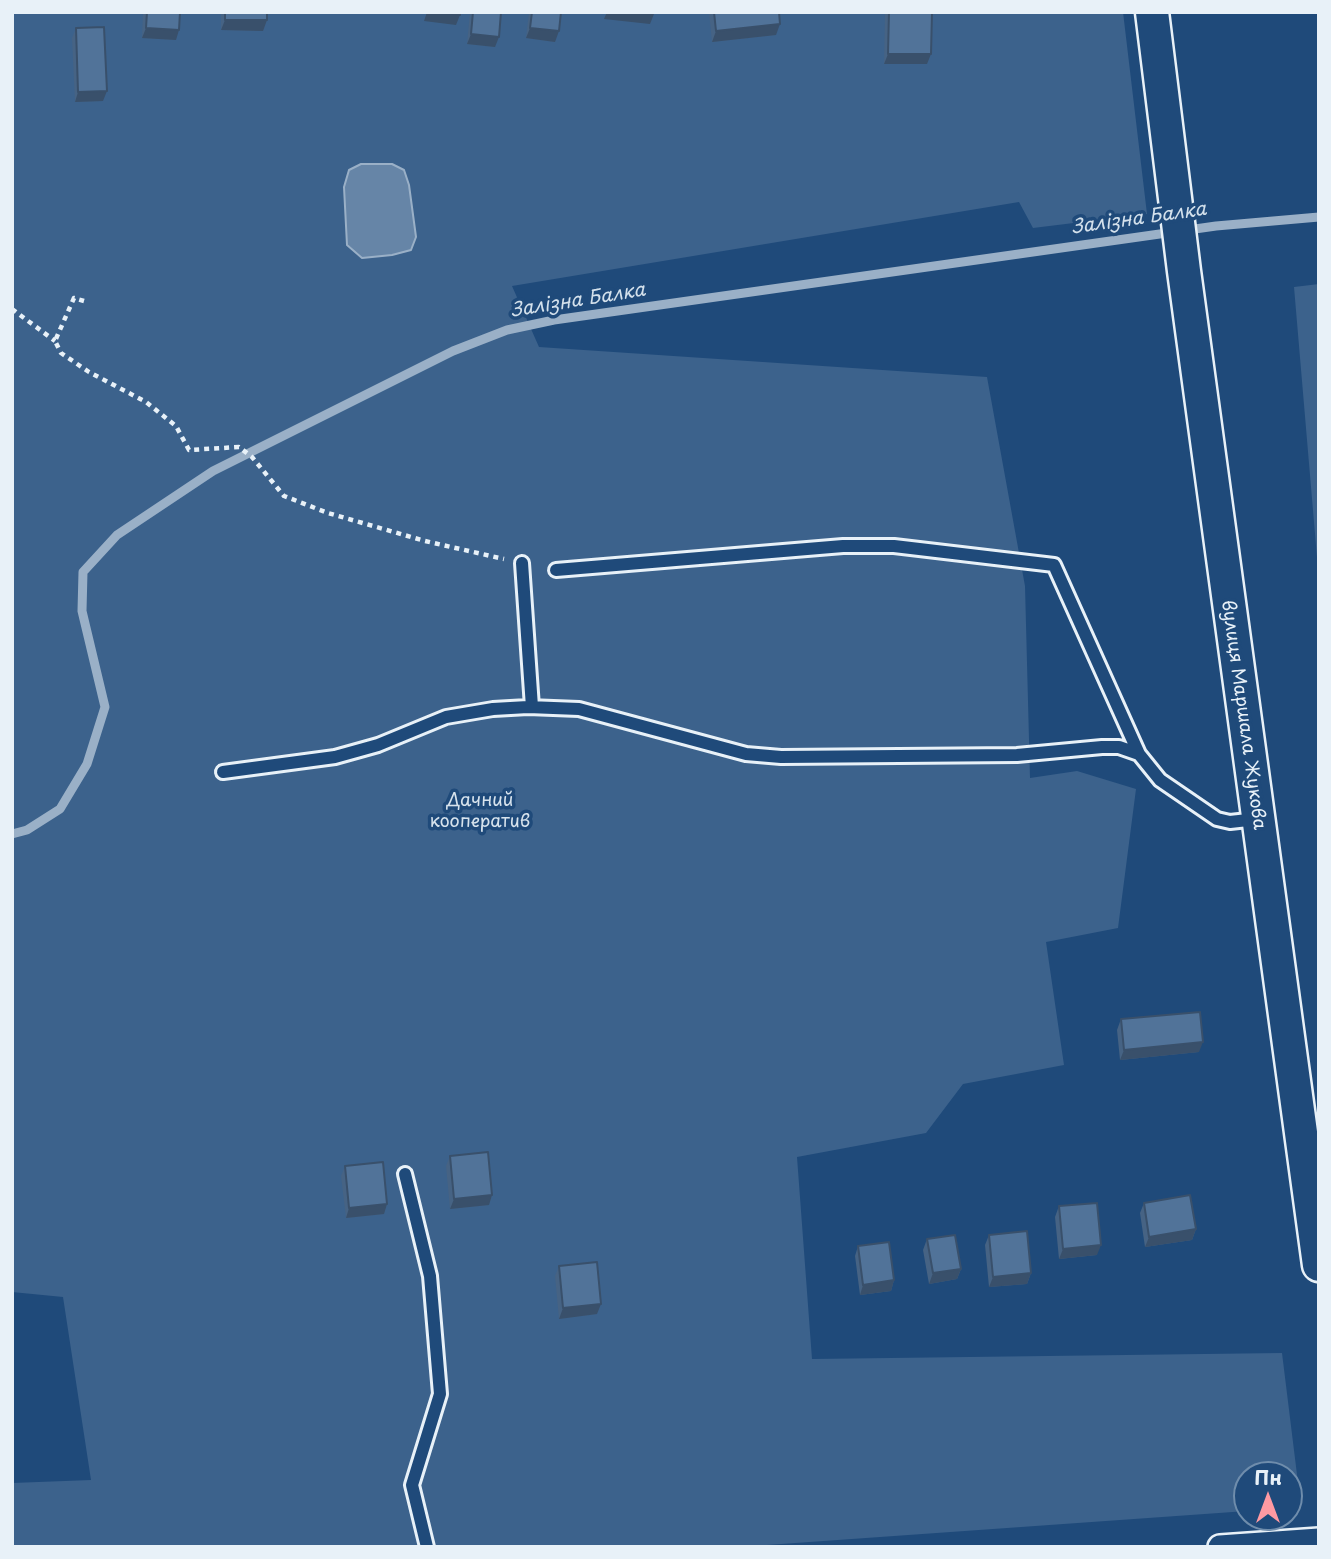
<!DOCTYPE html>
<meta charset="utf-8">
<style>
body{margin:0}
#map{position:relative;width:1331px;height:1559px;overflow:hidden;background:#1f4a7a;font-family:"Playpen Sans",sans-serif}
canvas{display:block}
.frame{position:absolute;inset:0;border:14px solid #e8f1f8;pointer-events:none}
.north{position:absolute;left:1233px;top:1461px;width:70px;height:70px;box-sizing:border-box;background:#1f4a7a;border:2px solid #6f8dac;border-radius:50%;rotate:0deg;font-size:19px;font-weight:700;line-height:28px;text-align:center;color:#e8f1f8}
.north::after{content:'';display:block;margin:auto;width:24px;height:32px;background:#ff9aa2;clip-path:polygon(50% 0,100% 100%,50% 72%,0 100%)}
</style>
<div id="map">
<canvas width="1331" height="1559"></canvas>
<div class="frame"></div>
<div class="north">Пн</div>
</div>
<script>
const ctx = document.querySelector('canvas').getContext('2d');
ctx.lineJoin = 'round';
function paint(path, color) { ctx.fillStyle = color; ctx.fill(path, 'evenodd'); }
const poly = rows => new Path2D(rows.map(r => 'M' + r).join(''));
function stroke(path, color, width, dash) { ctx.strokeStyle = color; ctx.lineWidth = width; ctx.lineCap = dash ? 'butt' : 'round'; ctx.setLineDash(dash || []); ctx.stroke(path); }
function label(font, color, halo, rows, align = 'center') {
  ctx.font = font + ' "Playpen Sans",sans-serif'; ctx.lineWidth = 7; ctx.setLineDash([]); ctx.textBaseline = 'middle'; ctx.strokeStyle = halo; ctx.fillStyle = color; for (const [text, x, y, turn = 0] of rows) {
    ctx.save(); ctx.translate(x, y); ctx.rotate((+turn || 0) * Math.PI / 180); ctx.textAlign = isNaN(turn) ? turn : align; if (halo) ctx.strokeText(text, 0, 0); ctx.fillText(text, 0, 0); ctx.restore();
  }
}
paint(poly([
 [12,12,1123,12,1147,214,1033,228,1019,202,512,286,539,347,987,377,1025,586,1030,778,1077,771,1136,789,1118,928,1046,942,1064,1065,963,1084,926,1133,797,1157,812,1359,1282,1353,1301,1507,1289,1508,1289,1475,1247,1475,1247,1511,739,1547,12,1547,12,1483,91,1480,63,1297,12,1292],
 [1319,284,1319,581,1294,287]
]), '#3c628c');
const water = poly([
 [361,164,392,164,404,170,409,185,416,237,411,250,392,255,362,258,347,245,344,187,349,170,361,164]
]);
paint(water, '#6685a7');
stroke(water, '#9ab0c7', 2);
stroke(poly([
 [12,834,27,830,60,809,87,764,105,707,82,611,83,572,117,535,213,471,453,351,507,330,554,320,1216,226,1319,217]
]), '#9ab0c7', 9);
const lane = poly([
 [522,563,532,707],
 [556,570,843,546,894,546,1054,565,1139,754,1160,780,1217,819,1230,822,1257,819],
 [223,772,335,757,378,745,446,717,493,709,528,707,579,709,746,754,781,757,1017,755,1102,747,1119,747,1139,754],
 [405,1174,430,1276,440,1394,412,1485,427,1547]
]);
const street = poly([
 [1220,1547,1319,1540]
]);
const secondary = poly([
 [1152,12,1184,271,1319,1265]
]);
stroke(lane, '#e8f1f8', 18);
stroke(street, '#e8f1f8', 28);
stroke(secondary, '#e8f1f8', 37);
stroke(poly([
 [84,301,74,298,55,341,61,353,89,372,146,402,176,426,189,450,239,447,252,457,284,496,328,513,425,541,504,559],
 [12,309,55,341]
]), '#e8f1f8', 4.5, [5, 5]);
stroke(lane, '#1f4a7a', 12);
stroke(street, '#1f4a7a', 23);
stroke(secondary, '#1f4a7a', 32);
paint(poly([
 [143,12,180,12,176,40,142,38],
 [221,12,267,12,267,20,263,31,221,30],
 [470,12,501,12,495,47,467,44],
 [529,12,561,12,555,42,526,38],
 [709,12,779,12,776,35,712,42],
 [885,12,932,12,927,64,884,64],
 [76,28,103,101,75,102,72,38],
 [1121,1019,1199,1052,1120,1060,1117,1030],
 [450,1156,492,1195,489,1205,450,1209,446,1166],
 [345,1166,387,1204,384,1214,346,1218,341,1176],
 [1144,1203,1196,1229,1192,1240,1145,1247,1140,1213],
 [1059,1206,1097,1255,1059,1259,1055,1217],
 [989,1235,1031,1273,1027,1284,989,1287,985,1245],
 [927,1239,961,1269,957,1279,929,1284,923,1250],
 [858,1246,894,1280,891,1291,860,1295,855,1256],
 [559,1266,597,1314,559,1319,555,1276]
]), '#466384');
paint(poly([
 [427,12,439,12,460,15,456,25,424,21],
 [607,12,640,12,654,14,650,24,604,19],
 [225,20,267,20,263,31,221,30],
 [780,24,776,35,712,42,716,31],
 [146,28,179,30,176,40,142,38],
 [530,28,559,31,555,42,526,38],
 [471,34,499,37,495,47,467,44],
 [888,54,931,54,927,64,884,64],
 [107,91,103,101,75,102,78,92],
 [1203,1042,1199,1052,1120,1060,1124,1050],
 [492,1195,489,1205,450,1209,454,1199],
 [387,1204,384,1214,346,1218,349,1208],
 [1196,1229,1192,1240,1145,1247,1149,1237],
 [1101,1245,1097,1255,1059,1259,1063,1249],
 [961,1269,957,1279,929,1284,933,1273],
 [1031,1273,1027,1284,989,1287,993,1277],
 [894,1280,891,1291,860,1295,863,1285],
 [601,1304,597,1314,559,1319,563,1308]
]), '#39506b');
const building = poly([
 [147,12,180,12,179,30,146,28,147,12],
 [225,12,267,12,267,20,225,20,225,12],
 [439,12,460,12,460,15,439,12],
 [473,12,501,12,499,37,471,34,473,12],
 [532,12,561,12,559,31,530,28,532,12],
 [714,12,779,12,780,24,716,31,714,12],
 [889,12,932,12,931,54,888,54,889,12],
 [104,27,107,91,78,92,76,28,104,27],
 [1200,1012,1203,1042,1124,1050,1121,1019,1200,1012],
 [488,1152,492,1195,454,1199,450,1156,488,1152],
 [383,1162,387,1204,349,1208,345,1166,383,1162],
 [1190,1195,1196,1229,1149,1237,1144,1203,1190,1195],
 [1097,1203,1101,1245,1063,1249,1059,1206,1097,1203],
 [1027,1231,1031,1273,993,1277,989,1235,1027,1231],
 [955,1235,961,1269,933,1273,927,1239,955,1235],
 [889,1242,894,1280,863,1285,858,1246,889,1242],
 [597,1262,601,1304,563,1308,559,1266,597,1262]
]);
paint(building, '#517399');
stroke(building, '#39506b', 2);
label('18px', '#e8f1f8', '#1f4a7a', [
 ["вулиця Маршала Жукова",1243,715,82]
]);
label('18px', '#d7e3ed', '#1f4a7a', [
 ["Дачний",480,801],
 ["кооператив",480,822]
]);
label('italic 19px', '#d4e1ec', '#1f4a7a', [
 ["Залізна Балка",1139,219,-8],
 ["Залізна Балка",578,301,-9]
]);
</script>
